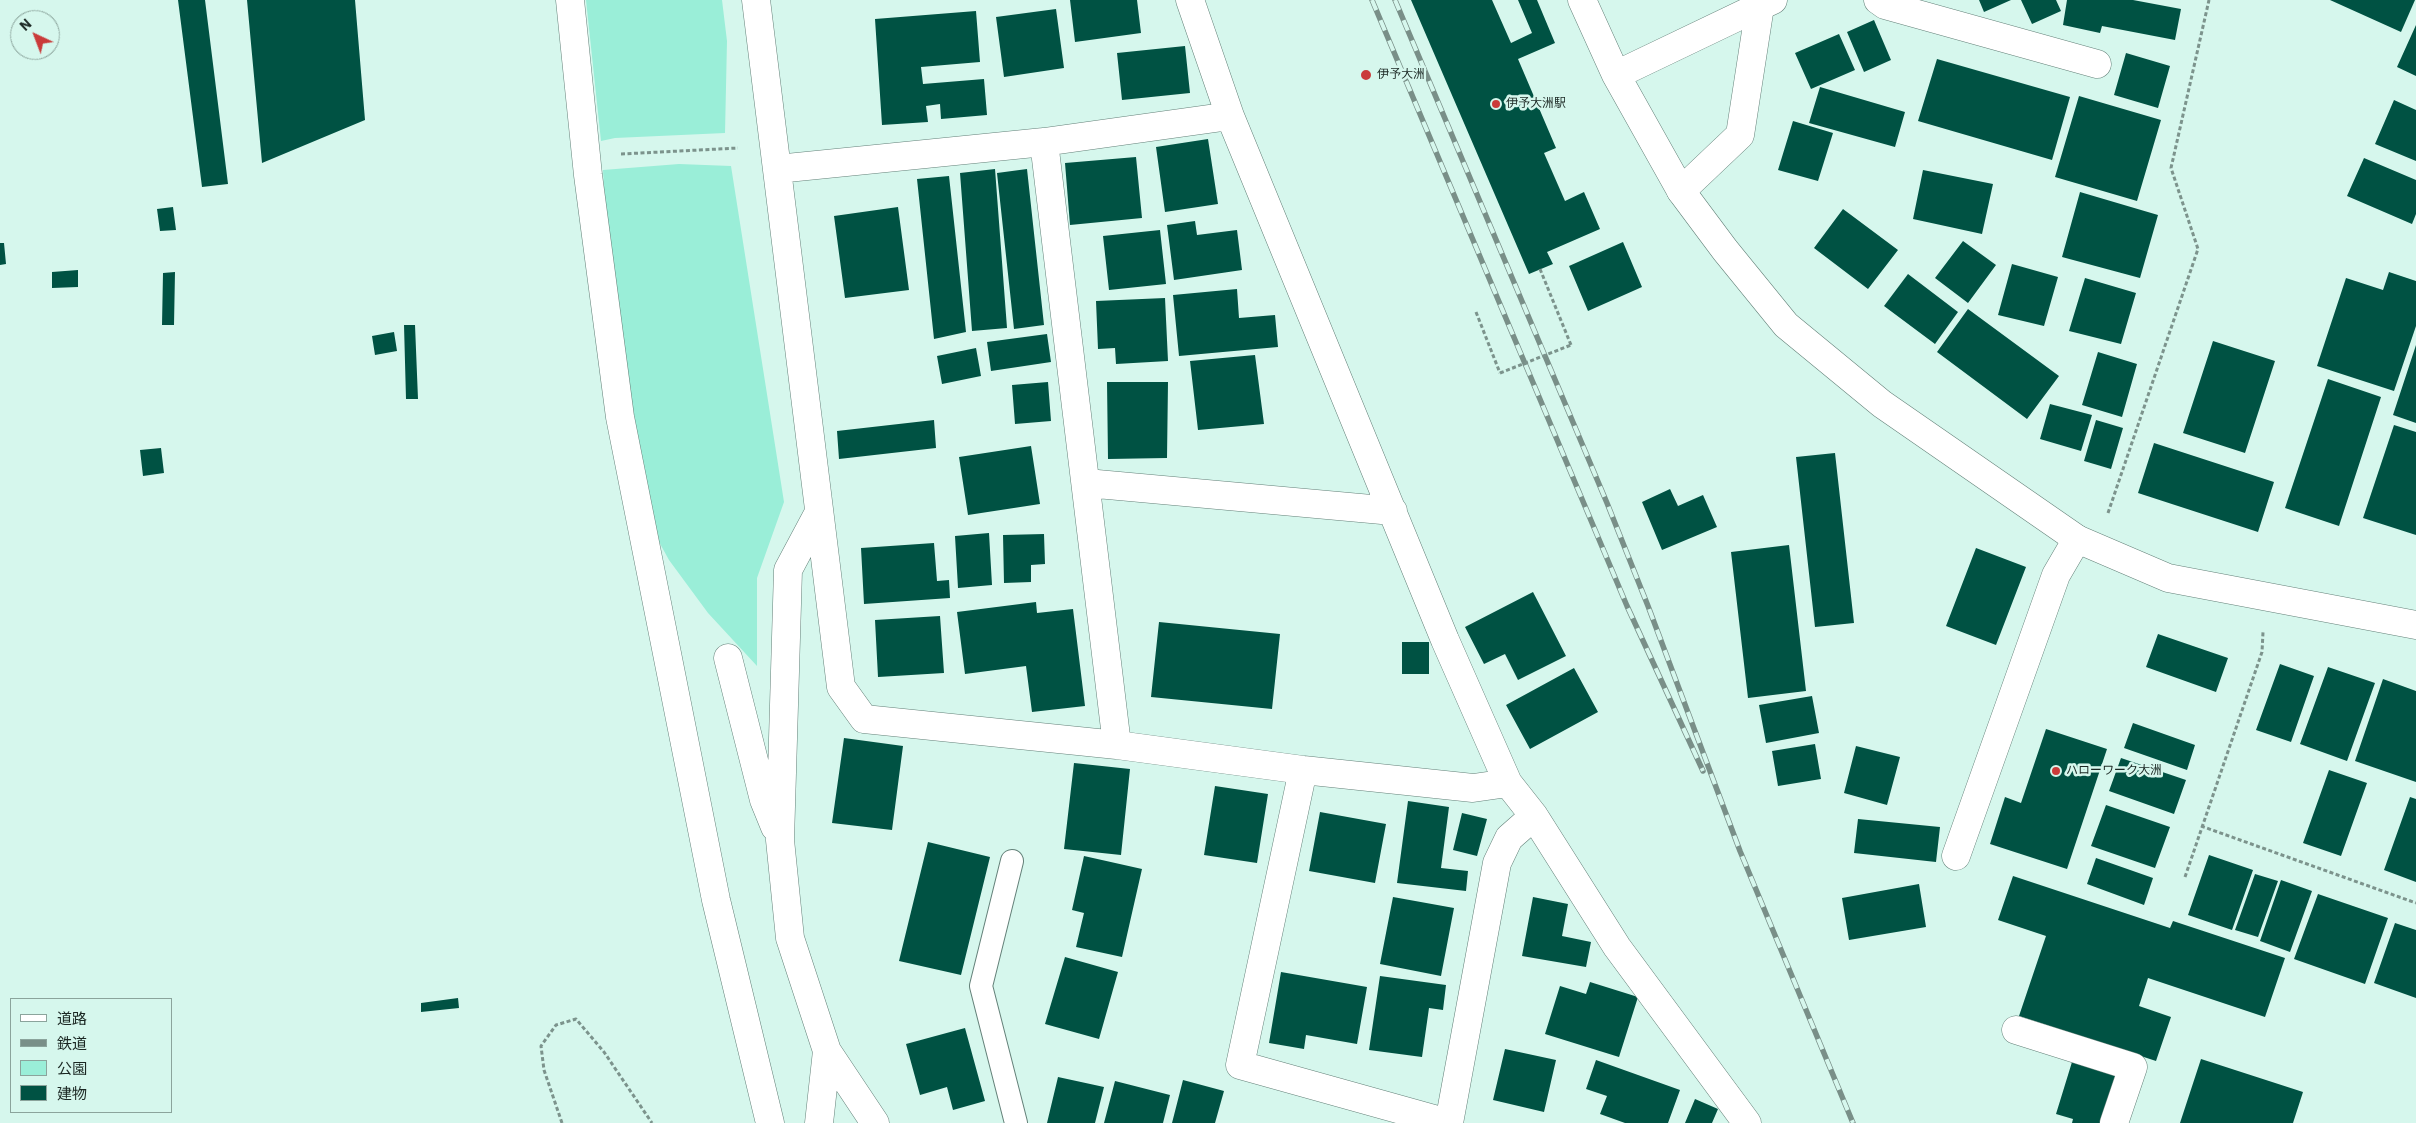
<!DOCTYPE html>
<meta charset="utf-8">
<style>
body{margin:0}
#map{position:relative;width:2416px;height:1123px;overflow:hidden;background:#d6f7ed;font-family:"IBM Plex Sans","Noto Sans JP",sans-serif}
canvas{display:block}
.legend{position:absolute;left:10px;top:998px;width:162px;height:115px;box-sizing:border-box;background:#d6f7ed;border:1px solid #8ba49c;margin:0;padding:6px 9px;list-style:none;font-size:15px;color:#1b2723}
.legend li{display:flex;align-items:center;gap:10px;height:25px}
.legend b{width:25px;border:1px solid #8ba49c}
.north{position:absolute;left:10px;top:10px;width:50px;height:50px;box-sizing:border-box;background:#d6f7ed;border:1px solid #8ba49c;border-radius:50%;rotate:317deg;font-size:14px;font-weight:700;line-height:20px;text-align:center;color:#1b2723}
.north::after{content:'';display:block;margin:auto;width:18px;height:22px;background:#ca3b3a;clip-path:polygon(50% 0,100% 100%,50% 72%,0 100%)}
</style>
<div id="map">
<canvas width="2416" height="1123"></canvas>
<ul class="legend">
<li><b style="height:6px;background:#fff"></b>道路</li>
<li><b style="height:6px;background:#798f88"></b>鉄道</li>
<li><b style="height:14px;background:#9aeed8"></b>公園</li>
<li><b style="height:14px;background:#005243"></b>建物</li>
</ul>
<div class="north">N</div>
</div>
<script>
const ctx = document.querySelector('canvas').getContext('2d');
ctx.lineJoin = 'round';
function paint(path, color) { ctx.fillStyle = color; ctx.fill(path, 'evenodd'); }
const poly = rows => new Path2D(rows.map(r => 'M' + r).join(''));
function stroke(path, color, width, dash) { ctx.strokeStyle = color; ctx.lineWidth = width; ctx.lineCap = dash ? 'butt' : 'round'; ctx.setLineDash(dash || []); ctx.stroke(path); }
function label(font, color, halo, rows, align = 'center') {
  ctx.font = font + ' "IBM Plex Sans","Noto Sans JP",sans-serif'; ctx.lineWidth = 5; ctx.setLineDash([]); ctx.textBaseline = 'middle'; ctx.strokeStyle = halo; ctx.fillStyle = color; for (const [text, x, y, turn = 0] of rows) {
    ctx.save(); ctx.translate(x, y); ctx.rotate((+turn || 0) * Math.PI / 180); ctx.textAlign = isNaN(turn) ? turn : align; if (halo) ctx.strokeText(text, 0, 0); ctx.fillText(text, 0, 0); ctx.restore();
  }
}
paint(poly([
 [586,0,722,0,727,41,725,133,615,138,601,141],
 [679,164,731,166,784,502,757,578,757,666,708,613,669,560,658,540,629,393,605,204,603,170]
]), '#9aeed8');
paint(poly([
 [178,0,205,0,228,184,202,187],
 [247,0,355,0,365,120,262,163],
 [1070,0,1137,0,1141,33,1075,42],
 [1411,0,1492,0,1511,43,1532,33,1518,0,1537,0,1555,43,1518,59,1556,148,1544,153,1565,201,1584,192,1600,229,1547,252,1553,264,1529,274],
 [1979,0,2011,0,1984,12],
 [2021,0,2056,0,2061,11,2032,24],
 [2067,0,2133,0,2181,9,2175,40,2102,26,2100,33,2063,25],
 [2330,0,2415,0,2401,32],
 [1056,9,1064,68,1004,77,996,17],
 [976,11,980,62,921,67,923,84,984,79,987,115,941,119,940,104,926,106,928,122,882,125,875,19],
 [1874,20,1891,60,1864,72,1847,32],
 [2416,25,2416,76,2397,67],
 [1839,34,1855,70,1811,89,1795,53],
 [1185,46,1190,93,1122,100,1117,53],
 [2126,53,2170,66,2158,108,2114,95],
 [1937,59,2070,97,2052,160,1918,121],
 [1820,87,1905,112,1895,147,1809,123],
 [2079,96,2161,120,2137,201,2055,177],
 [2394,100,2416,110,2416,161,2375,144],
 [1793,121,1833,133,1818,181,1778,170],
 [1208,139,1218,204,1165,212,1156,147],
 [1136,157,1142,218,1070,225,1065,163],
 [2364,158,2416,180,2416,214,2412,224,2347,196],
 [995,169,1007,328,972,331,960,173],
 [1027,169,1044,325,1014,329,997,173],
 [1923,170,1993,184,1982,234,1913,219],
 [949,176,966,332,934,339,917,179],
 [2080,192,2158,215,2140,278,2062,257],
 [173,207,176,230,160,231,157,209],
 [898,207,909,290,845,298,834,216],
 [1843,209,1898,250,1868,289,1814,248],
 [1195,221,1197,235,1237,230,1242,270,1174,280,1167,225],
 [1160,230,1166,284,1109,290,1103,236],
 [1963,241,1996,265,1968,303,1935,278],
 [1623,242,1642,287,1588,311,1569,266],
 [0,243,4,243,6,264,0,265],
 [2012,264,2058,277,2044,326,1998,315],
 [78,270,78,287,52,288,52,272],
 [175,272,174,325,162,325,163,273],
 [2389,272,2416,281,2416,326,2394,391,2317,366,2346,278,2383,290],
 [1908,274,1958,312,1935,344,1884,306],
 [2085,278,2136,293,2121,344,2069,331],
 [1237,289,1239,318,1275,315,1278,347,1179,356,1173,295],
 [1165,298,1168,361,1116,364,1115,348,1098,349,1096,301],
 [1968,309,2059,376,2027,419,1937,352],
 [404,325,415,325,418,399,406,399],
 [394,332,397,351,375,355,372,336],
 [1047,334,1051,362,991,371,987,342],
 [2213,341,2275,361,2245,453,2183,433],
 [2416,345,2416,423,2393,415],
 [976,348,981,376,942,384,937,356],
 [2098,352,2137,364,2122,417,2082,405],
 [1255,355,1264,424,1198,430,1190,361],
 [2328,379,2381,397,2339,526,2285,508],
 [1048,382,1051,421,1015,424,1012,385],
 [1107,382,1168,382,1167,458,1108,459],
 [2050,404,2092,415,2081,451,2040,439],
 [934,420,936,448,839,459,837,431],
 [2096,420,2123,428,2111,469,2084,461],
 [2394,425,2416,432,2416,535,2363,518],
 [2154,443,2274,482,2258,532,2138,493],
 [1031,446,1040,504,968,515,959,457],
 [161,448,164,473,143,476,140,450],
 [1835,453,1854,623,1815,627,1796,457],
 [1670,489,1678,506,1703,495,1717,527,1662,550,1642,502],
 [989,533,992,585,958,588,955,536],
 [1044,534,1045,564,1031,565,1031,582,1004,583,1003,535],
 [934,543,937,581,949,580,950,598,864,604,861,548],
 [1789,545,1806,691,1748,698,1731,552],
 [1976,548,2026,567,1996,645,1946,626],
 [1533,592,1566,656,1518,680,1505,654,1484,664,1465,627],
 [1036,602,1037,613,1073,609,1085,706,1032,712,1026,666,965,674,957,612],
 [940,616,944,673,878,677,875,620],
 [1159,622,1280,634,1272,709,1151,697],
 [2158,634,2228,658,2216,692,2146,667],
 [1402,642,1429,642,1429,674,1402,674],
 [2280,664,2314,676,2291,742,2256,730],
 [2328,667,2375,683,2347,761,2300,744],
 [1574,668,1598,712,1530,749,1506,705],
 [2383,679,2416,691,2416,782,2355,761],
 [1812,696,1819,733,1766,743,1759,705],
 [2133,723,2195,745,2187,770,2124,748],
 [2046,729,2107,749,2067,869,1990,844,2005,797,2021,803],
 [844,738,903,746,892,830,832,823],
 [1815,744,1821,779,1778,786,1772,751],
 [1856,746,1900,757,1887,805,1844,793],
 [2121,758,2186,780,2174,814,2109,791],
 [1074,763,1130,769,1121,855,1064,849],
 [2329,770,2367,783,2341,856,2303,843],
 [1215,786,1268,794,1257,863,1204,855],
 [2410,797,2416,799,2416,882,2384,870],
 [1408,801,1449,807,1441,868,1468,871,1466,891,1397,883],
 [2106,805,2170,827,2155,868,2091,846],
 [1320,812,1386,824,1375,883,1309,871],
 [1462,813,1487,819,1477,856,1453,850],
 [1858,819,1940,827,1936,862,1854,853],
 [928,842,990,857,961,975,899,961],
 [2209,855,2253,870,2232,930,2188,915],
 [1084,856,1142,869,1122,957,1076,947,1084,913,1072,910],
 [2096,858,2153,878,2144,905,2087,884],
 [2255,874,2278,881,2258,937,2235,930],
 [2013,876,2170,928,2173,921,2285,958,2265,1017,2148,978,2139,1006,2171,1017,2156,1061,2019,1016,2046,936,1998,920],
 [2281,880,2312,891,2290,952,2260,941],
 [1919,884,1926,927,1849,940,1842,898],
 [2318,894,2388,918,2365,984,2294,959],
 [1393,897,1454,908,1441,976,1380,964],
 [1533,897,1568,904,1562,936,1591,942,1586,967,1522,956],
 [2395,923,2416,930,2416,998,2374,983],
 [1065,957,1118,972,1099,1039,1045,1024],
 [1281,972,1367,987,1357,1044,1306,1035,1304,1049,1269,1043],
 [1380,976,1446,985,1443,1010,1429,1008,1422,1057,1369,1050],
 [1590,982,1638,997,1619,1057,1545,1034,1560,986,1586,994],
 [458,998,459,1008,421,1012,421,1003],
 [965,1028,985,1101,953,1110,947,1087,920,1095,906,1044],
 [1505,1049,1556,1060,1544,1112,1493,1100],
 [2201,1059,2303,1092,2293,1123,2180,1123],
 [1596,1060,1680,1090,1668,1123,1625,1123,1600,1114,1607,1096,1586,1089],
 [2072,1062,2119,1077,2105,1123,2072,1123,2073,1119,2056,1114],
 [1058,1077,1104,1087,1095,1123,1047,1123],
 [1183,1080,1224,1091,1215,1123,1172,1123],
 [1115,1081,1170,1095,1163,1123,1104,1123],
 [1695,1099,1718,1109,1712,1123,1685,1123]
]), '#005243');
const lane = poly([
 [1012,861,981,986,1016,1123]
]);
const street = poly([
 [570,0,588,175,620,417,716,900,770,1123],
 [756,0,841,687,864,719,1117,745,1303,770,1473,788,1508,783],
 [1190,0,1230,116,1445,640,1508,783,1534,816,1617,947,1747,1123],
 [1582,0,1616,75,1681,191,1740,135,1760,6,1755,0],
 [1878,0,1885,5,2097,64],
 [1616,75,1760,6],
 [1044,142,1117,745],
 [777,169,1044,142,1230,116],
 [1086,483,1393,511],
 [819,512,788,570,780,840,790,938,827,1051,875,1123],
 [728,658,764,800,775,827],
 [1303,770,1240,1065,1448,1123],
 [1956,856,2056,575,2077,539],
 [2016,1030,2133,1067,2114,1123],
 [819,1123,827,1051],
 [1449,1123,1497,863,1509,838,1534,816]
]);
const secondary = poly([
 [1760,6,1773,0],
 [1681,191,1725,250,1786,325,1882,404,2077,539,2168,578,2416,625]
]);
stroke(lane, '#648179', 24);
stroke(street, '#648179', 29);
stroke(secondary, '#648179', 29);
stroke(poly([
 [621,154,738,148],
 [1540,269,1571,345],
 [1476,312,1500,373],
 [2108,513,2198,249,2171,168,2209,0],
 [2201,826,2416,903],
 [2185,877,2262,652,2263,632],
 [562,1123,544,1070,541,1046,556,1025,576,1019,604,1052,652,1123]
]), '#7c938c', 3, [4, 2.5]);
stroke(lane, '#fff', 22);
stroke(street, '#fff', 28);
stroke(secondary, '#fff', 28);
const rail = poly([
 [1372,0,1627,606,1703,771],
 [1395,0,1607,503,1648,606,1740,851,1853,1123]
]);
stroke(rail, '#798f88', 5.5);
stroke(rail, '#d6f7ed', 4, [11]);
stroke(poly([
 [1500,373,1571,345]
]), '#7c938c', 3, [4, 2.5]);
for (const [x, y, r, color] of [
 [1366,75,6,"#ca3b3a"],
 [1496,104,5,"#ca3b3a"],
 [2056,771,5,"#ca3b3a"]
]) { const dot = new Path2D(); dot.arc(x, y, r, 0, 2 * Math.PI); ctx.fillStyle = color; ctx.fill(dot); stroke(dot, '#d6f7ed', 2); }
label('12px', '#1b2723', '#d6f7ed', [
 ["伊予大洲",1377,75],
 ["伊予大洲駅",1506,104],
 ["ハローワーク大洲",2066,771]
], 'left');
</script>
